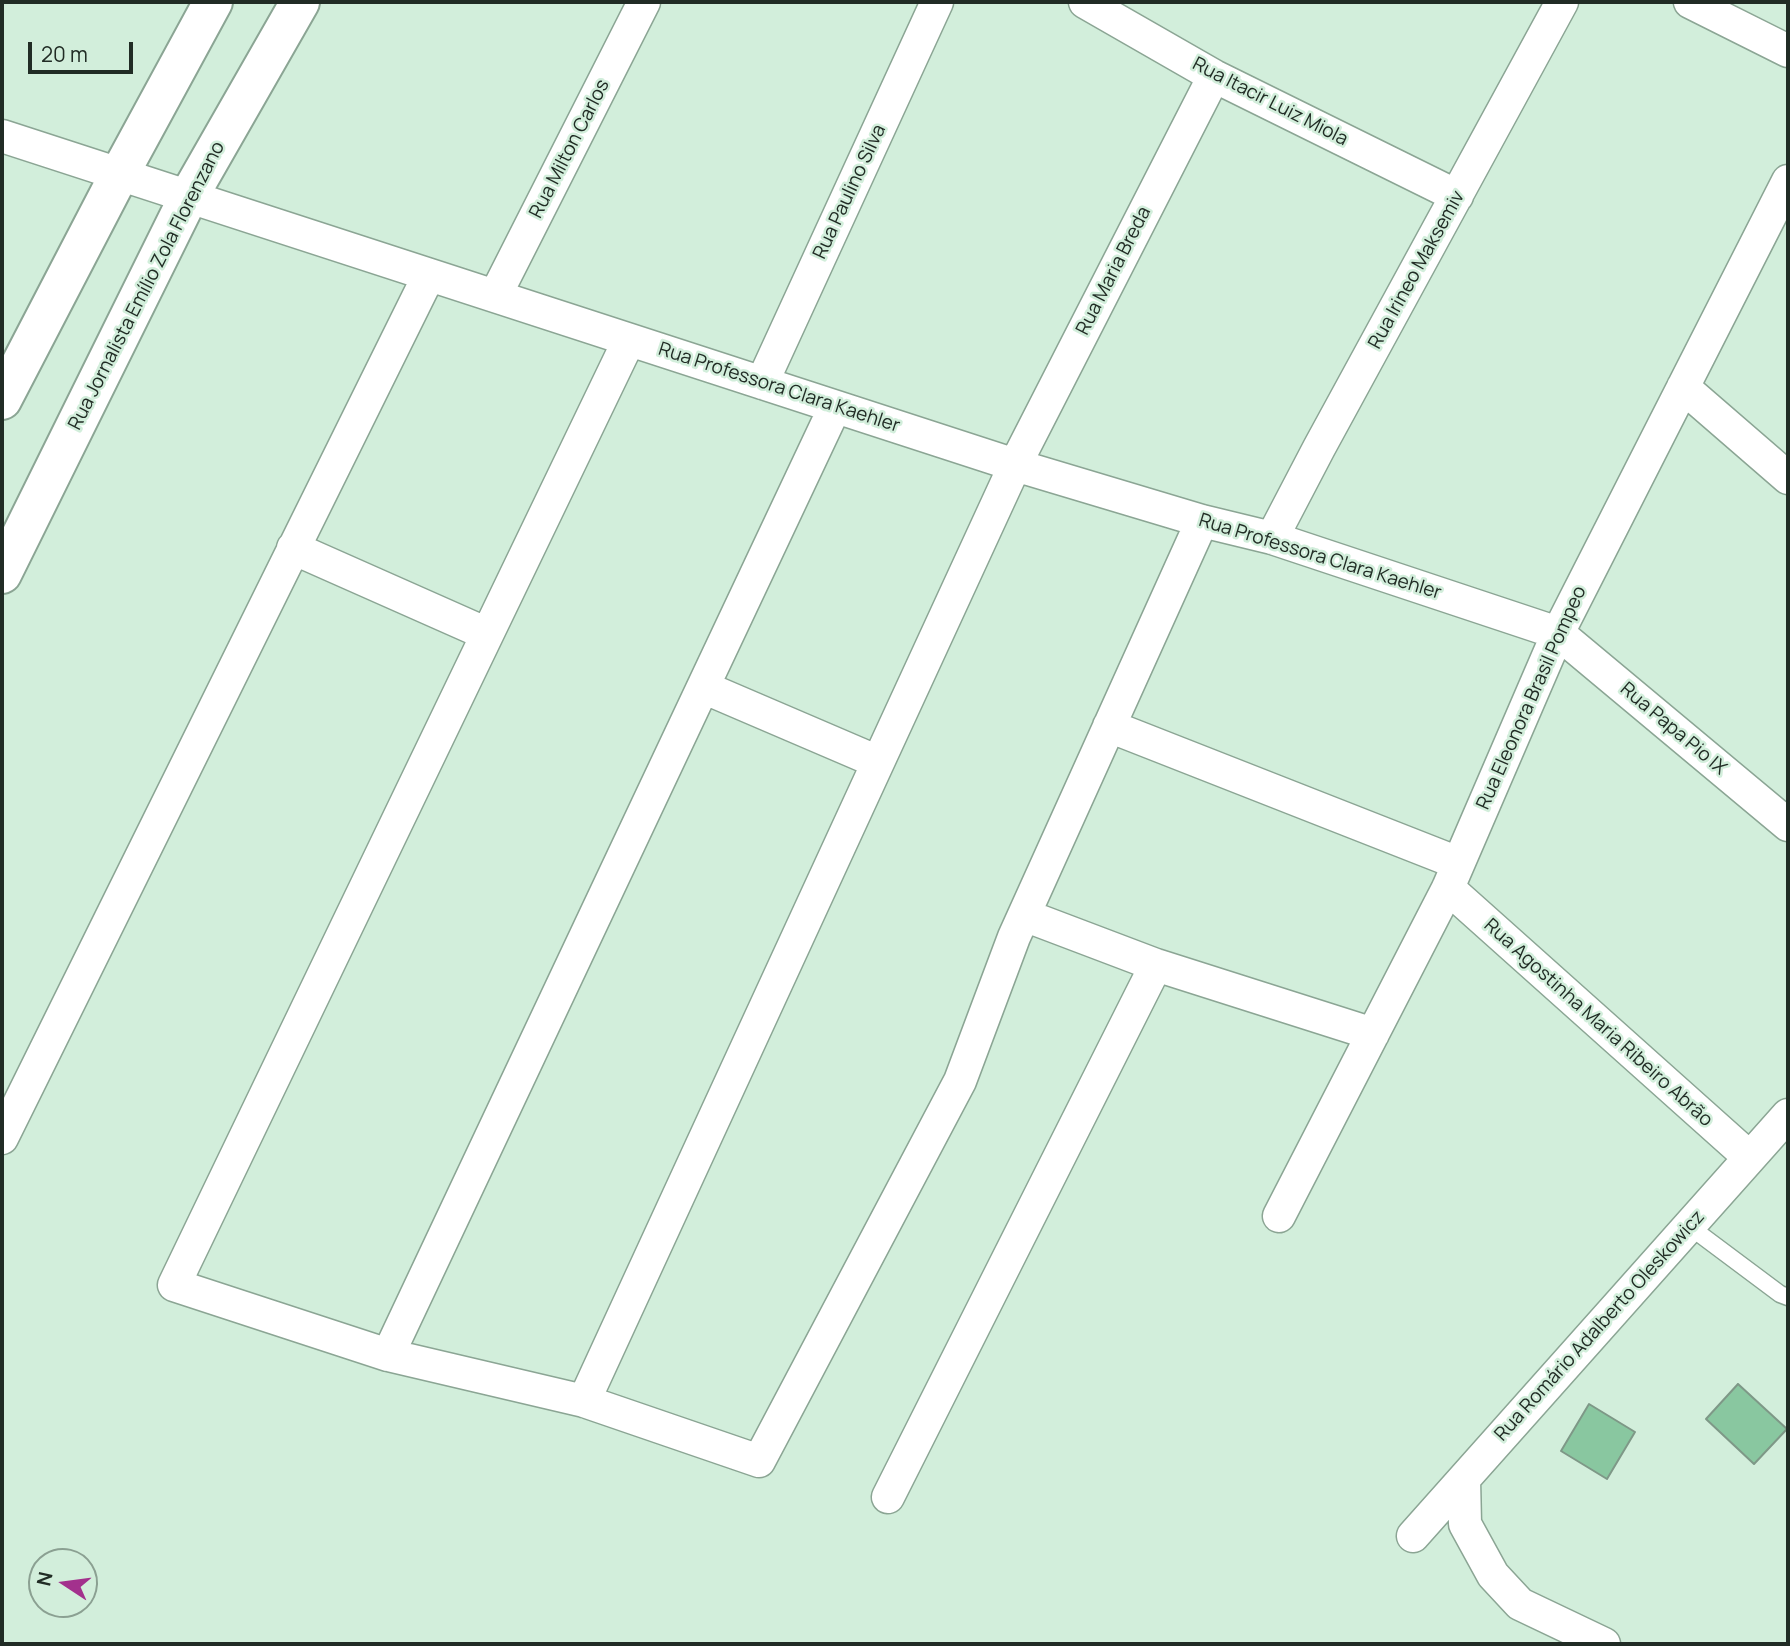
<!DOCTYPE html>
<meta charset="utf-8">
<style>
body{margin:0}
#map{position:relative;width:1790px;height:1646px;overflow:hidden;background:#d2eedb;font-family:Manrope,sans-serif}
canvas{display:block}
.frame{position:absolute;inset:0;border:4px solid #212c25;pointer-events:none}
.north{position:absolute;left:28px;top:1548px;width:70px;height:70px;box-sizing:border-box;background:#d2eedb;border:2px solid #8ba092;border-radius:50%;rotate:283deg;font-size:19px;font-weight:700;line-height:28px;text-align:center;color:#212c25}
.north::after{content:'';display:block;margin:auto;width:24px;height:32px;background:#a3318d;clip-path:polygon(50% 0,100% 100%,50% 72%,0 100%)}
.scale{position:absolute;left:28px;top:42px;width:105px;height:32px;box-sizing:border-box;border:4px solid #212c25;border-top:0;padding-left:9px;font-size:21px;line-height:24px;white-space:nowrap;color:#212c25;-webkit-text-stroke:5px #d2eedb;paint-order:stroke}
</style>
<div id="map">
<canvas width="1790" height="1646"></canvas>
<div class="frame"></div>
<div class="north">N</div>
<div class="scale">20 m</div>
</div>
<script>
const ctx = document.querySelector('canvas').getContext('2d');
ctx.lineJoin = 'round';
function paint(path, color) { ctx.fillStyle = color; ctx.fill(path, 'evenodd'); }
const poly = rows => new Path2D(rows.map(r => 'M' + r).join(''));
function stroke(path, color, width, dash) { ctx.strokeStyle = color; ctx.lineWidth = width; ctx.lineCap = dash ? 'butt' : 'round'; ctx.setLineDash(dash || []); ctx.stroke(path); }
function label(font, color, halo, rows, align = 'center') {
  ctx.font = font + ' Manrope,sans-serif'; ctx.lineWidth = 5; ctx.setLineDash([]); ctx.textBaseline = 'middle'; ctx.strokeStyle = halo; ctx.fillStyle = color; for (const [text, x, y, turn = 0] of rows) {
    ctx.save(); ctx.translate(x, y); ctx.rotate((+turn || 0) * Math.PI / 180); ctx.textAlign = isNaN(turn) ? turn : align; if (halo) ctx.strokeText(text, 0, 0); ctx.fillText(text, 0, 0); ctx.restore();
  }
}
const building = poly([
 [1738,1384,1787,1429,1754,1464,1706,1419,1738,1384],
 [1589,1404,1635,1432,1607,1479,1561,1451,1589,1404]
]);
paint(building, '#89c7a0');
stroke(building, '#7e9887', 2);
const service = poly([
 [1689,1226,1780,1294,1788,1297]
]);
const minor = poly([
 [1085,2,1214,76,1457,196],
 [1690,2,1788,51],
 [2,136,1015,465,1202,521,1272,538,1558,633,1788,825],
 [495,296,644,2],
 [629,340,174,1285,388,1355,584,1401,759,1461,960,1081,1014,937,1202,521],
 [762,383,937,2],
 [1683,387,1788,478],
 [1272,538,1319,448,1562,2],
 [293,548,487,634],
 [703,687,878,762],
 [1109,726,1458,863],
 [1448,888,1749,1157],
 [1024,915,1156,965,1373,1034],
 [2,1138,429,275],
 [1279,1216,1448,888,1558,633,1788,181],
 [388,1355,835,407],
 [584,1401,1015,465,1214,76],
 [1464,1479,1465,1524,1493,1575,1520,1604,1604,1644],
 [888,1497,1156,965],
 [1413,1536,1788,1115]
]);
const tertiary = poly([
 [2,400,119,175,213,2],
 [2,574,189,196,300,2]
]);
stroke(service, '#8ba594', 19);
stroke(minor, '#8ba594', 35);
stroke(tertiary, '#8ba594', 42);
stroke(service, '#fff', 16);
stroke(minor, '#fff', 32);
stroke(tertiary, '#fff', 38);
label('19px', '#212c25', '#d2eedb', [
 ["Rua Itacir Luiz Miola",1270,102,27],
 ["Rua Milton Carlos",570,149,-63],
 ["Rua Paulino Silva",850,192,-65],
 ["Rua Irineo Maksemiv",1417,270,-61],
 ["Rua Maria Breda",1114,271,-63],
 ["Rua Jornalista Emílio Zola Florenzano",147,286,-63],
 ["Rua Professora Clara Kaehler",779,388,18],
 ["Rua Professora Clara Kaehler",1320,557,17],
 ["Rua Eleonora Brasil Pompeo",1532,698,-66],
 ["Rua Papa Pio IX",1673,729,40],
 ["Rua Agostinha Maria Ribeiro Abrão",1598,1023,42],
 ["Rua Romário Adalberto Oleskowicz",1600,1326,-48]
]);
</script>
